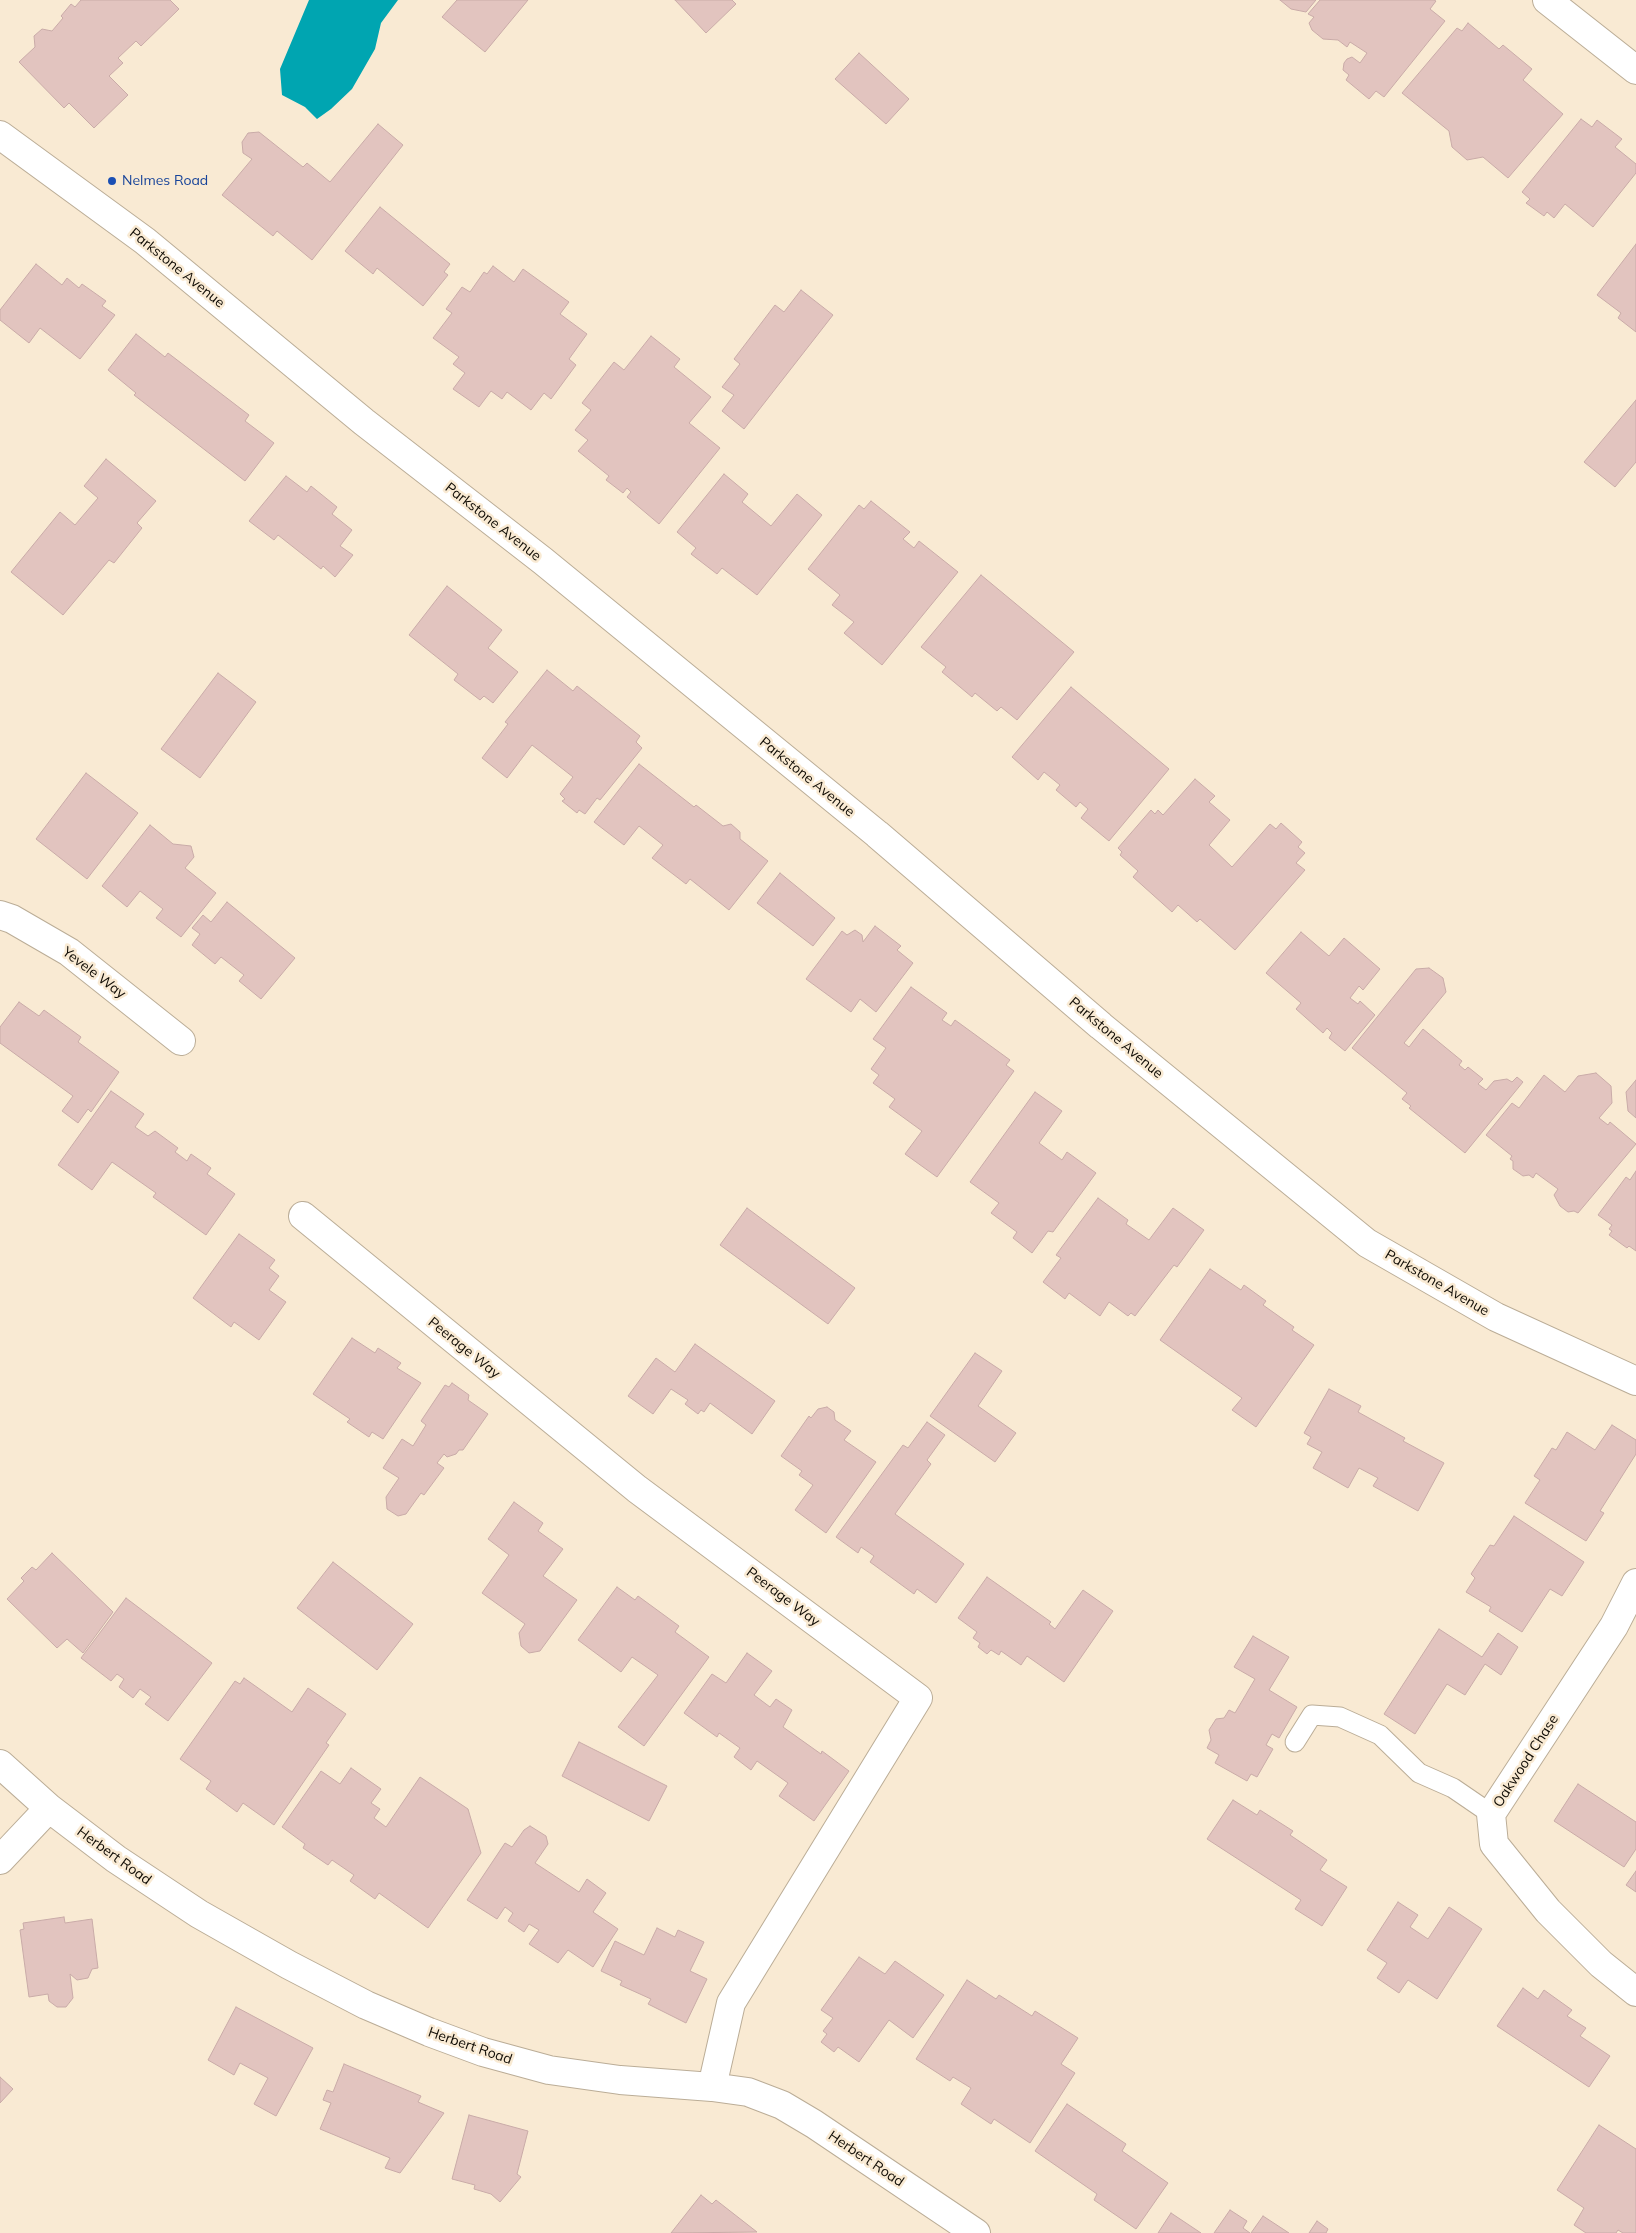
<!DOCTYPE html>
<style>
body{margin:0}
canvas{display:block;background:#f9ead3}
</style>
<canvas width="1636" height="2233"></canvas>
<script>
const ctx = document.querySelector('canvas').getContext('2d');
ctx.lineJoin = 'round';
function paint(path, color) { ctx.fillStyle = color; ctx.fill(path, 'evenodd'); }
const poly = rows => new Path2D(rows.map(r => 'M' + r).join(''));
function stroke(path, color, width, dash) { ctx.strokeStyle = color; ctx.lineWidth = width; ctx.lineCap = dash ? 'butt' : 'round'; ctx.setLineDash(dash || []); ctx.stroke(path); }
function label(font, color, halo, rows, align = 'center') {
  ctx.font = font + ' Mulish,sans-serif'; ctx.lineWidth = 5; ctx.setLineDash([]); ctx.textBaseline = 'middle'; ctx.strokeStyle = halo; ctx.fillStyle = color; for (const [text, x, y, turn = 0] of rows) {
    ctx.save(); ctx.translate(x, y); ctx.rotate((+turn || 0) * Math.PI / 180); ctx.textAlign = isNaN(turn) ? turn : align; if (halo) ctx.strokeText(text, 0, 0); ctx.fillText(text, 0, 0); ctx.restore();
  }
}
paint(poly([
 [309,0,398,0,381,23,375,49,352,89,331,109,317,119,305,107,282,95,280,69]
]), '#00a5b1');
const building = poly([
 [81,0,170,0,179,9,141,46,136,41,118,58,123,63,109,76,128,95,94,128,69,103,64,108,19,62,35,47,34,36,42,29,52,31,63,18,61,16,71,4,75,7,81,0],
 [457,0,528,0,485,52,442,17,457,0],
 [675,0,732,0,736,4,706,33,675,0],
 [1280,0,1316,0,1306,12,1291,9,1280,0],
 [1320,0,1434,0,1436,1,1430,9,1445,21,1384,97,1376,91,1369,99,1346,80,1349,75,1343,70,1344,63,1347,59,1352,57,1360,63,1367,53,1350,42,1347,47,1338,40,1323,39,1312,30,1309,23,1314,17,1308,14,1320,0],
 [1468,23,1499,49,1503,45,1532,69,1523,80,1563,114,1508,178,1483,157,1467,160,1452,147,1449,131,1402,93,1457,28,1462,31,1468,23],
 [859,53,909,99,886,124,835,79,859,53],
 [1581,119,1592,127,1597,120,1622,139,1615,147,1636,164,1636,173,1593,227,1565,204,1554,218,1547,212,1544,216,1526,203,1530,199,1522,192,1581,119],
 [378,124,403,145,312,260,277,231,273,236,222,195,252,159,243,153,242,142,248,133,259,132,303,167,307,163,330,182,378,124],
 [380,207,450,264,444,272,448,275,423,306,377,268,373,274,345,251,380,207],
 [1636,244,1636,332,1618,318,1621,313,1597,295,1636,244],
 [36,264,62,285,67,278,79,288,82,284,106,301,102,306,115,315,80,359,40,328,29,343,0,320,0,310,36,264],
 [493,266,514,282,523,269,569,302,560,314,587,334,569,359,576,365,551,399,544,393,531,410,507,392,502,399,491,391,479,407,453,389,465,373,453,364,459,357,433,338,452,313,446,309,462,287,470,292,484,272,487,274,493,266],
 [801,290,833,315,744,429,722,411,734,395,722,387,740,364,734,359,775,305,784,312,801,290],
 [136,334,165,357,168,353,249,415,245,421,274,443,245,481,134,395,136,393,108,370,136,334],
 [651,336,680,359,674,367,711,397,689,423,720,448,659,524,627,497,631,492,627,488,623,493,606,480,609,476,578,451,588,440,575,430,591,410,582,403,614,362,624,370,651,336],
 [1636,400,1636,462,1615,487,1584,462,1636,400],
 [106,459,156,501,137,523,142,528,114,563,109,560,63,615,11,572,60,512,75,525,98,498,84,486,106,459],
 [724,474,748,494,742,502,771,526,797,494,822,515,757,595,722,568,717,574,691,554,696,548,677,532,724,474],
 [286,476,307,492,311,486,337,507,332,514,352,530,340,546,353,555,335,577,323,566,321,569,278,535,274,540,249,521,286,476],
 [871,501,910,532,903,539,914,548,919,541,958,572,882,665,844,633,854,622,832,605,840,595,808,569,859,505,864,509,871,501],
 [981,575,1074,652,1017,720,1001,707,997,711,975,693,972,697,942,672,946,667,921,647,981,575],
 [447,586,502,630,488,648,518,672,493,703,484,696,480,700,454,680,458,674,409,635,447,586],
 [547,670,573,691,577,686,640,736,636,742,642,748,600,800,597,798,585,814,579,810,577,813,562,801,565,799,560,794,573,777,532,745,507,778,482,758,508,724,505,722,547,670],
 [218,673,256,702,200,778,161,749,218,673],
 [1071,687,1169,769,1109,841,1081,818,1088,809,1080,802,1076,807,1056,790,1060,785,1044,772,1038,780,1012,757,1071,687],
 [639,764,694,807,696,805,723,826,731,824,740,832,740,839,768,861,729,910,690,879,686,884,652,858,663,845,639,826,624,845,594,822,639,764],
 [86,773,138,813,87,879,36,839,86,773],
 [1195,779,1215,796,1209,802,1230,820,1209,845,1232,867,1270,824,1276,829,1281,823,1302,842,1298,847,1305,853,1296,863,1305,870,1235,950,1200,919,1197,922,1178,905,1172,912,1133,877,1138,871,1120,855,1122,852,1118,848,1151,810,1155,814,1158,810,1163,815,1195,779],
 [150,825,173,844,191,846,194,857,185,868,216,893,181,937,156,918,163,909,140,891,127,907,102,886,150,825],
 [780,873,835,918,813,946,757,903,780,873],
 [227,902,295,958,261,999,239,981,244,975,221,957,215,964,192,945,200,934,192,928,203,915,211,922,227,902],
 [875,926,901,946,897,950,913,963,876,1012,860,999,851,1012,806,979,842,931,847,935,855,930,862,935,863,942,875,926],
 [1301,932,1329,956,1344,938,1380,969,1363,990,1359,986,1350,998,1358,1004,1360,1001,1375,1015,1345,1051,1329,1038,1332,1033,1327,1028,1323,1033,1296,1009,1301,1003,1266,973,1301,932],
 [1429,968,1443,978,1446,992,1404,1043,1409,1047,1423,1029,1462,1061,1459,1065,1465,1070,1468,1067,1483,1079,1478,1084,1486,1090,1494,1081,1507,1079,1512,1082,1517,1077,1523,1082,1465,1153,1409,1108,1411,1106,1402,1099,1407,1093,1352,1048,1416,969,1429,968],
 [911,987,947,1013,942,1020,951,1026,955,1020,1010,1060,1006,1065,1014,1071,937,1177,905,1154,922,1131,889,1107,895,1099,873,1083,879,1075,871,1069,886,1048,873,1039,911,987],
 [19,1002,39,1016,44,1010,81,1037,78,1042,119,1072,91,1112,88,1109,78,1123,62,1111,73,1096,0,1043,0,1027,19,1002],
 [1596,1073,1611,1086,1612,1103,1599,1118,1608,1125,1610,1122,1636,1144,1578,1213,1574,1211,1568,1212,1560,1206,1554,1195,1558,1189,1536,1173,1533,1178,1529,1175,1523,1176,1513,1169,1513,1161,1510,1159,1512,1156,1486,1135,1512,1103,1519,1108,1544,1075,1565,1092,1578,1076,1596,1073],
 [1636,1080,1636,1118,1628,1111,1626,1092,1636,1080],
 [111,1091,144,1114,135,1127,148,1136,155,1131,178,1148,175,1152,187,1161,191,1154,211,1168,207,1174,235,1194,206,1235,153,1197,156,1193,112,1162,92,1190,58,1165,111,1091],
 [1035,1092,1062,1111,1039,1143,1062,1160,1067,1152,1096,1173,1053,1232,1048,1231,1032,1253,1013,1238,1017,1232,991,1213,999,1203,970,1182,1035,1092],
 [1636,1171,1636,1251,1629,1246,1627,1248,1609,1235,1612,1231,1609,1229,1612,1225,1598,1215,1626,1177,1630,1180,1636,1171],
 [1098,1198,1128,1220,1126,1224,1149,1240,1173,1208,1204,1230,1177,1267,1174,1265,1135,1316,1131,1313,1128,1316,1109,1302,1100,1316,1069,1293,1065,1299,1043,1282,1061,1258,1056,1255,1098,1198],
 [747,1208,855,1288,828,1324,720,1245,747,1208],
 [239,1234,275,1260,269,1268,279,1276,269,1290,286,1302,259,1340,234,1322,231,1327,193,1298,239,1234],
 [1210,1269,1241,1290,1244,1285,1266,1301,1263,1305,1294,1327,1292,1330,1314,1345,1256,1427,1232,1410,1242,1398,1160,1340,1210,1269],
 [352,1338,375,1353,378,1348,401,1363,397,1368,421,1383,383,1439,372,1432,369,1437,347,1422,350,1419,313,1394,352,1338],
 [695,1344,775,1401,752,1434,710,1403,704,1412,701,1410,698,1414,685,1404,688,1400,671,1389,653,1414,628,1396,656,1358,675,1372,695,1344],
 [975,1353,1002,1371,978,1406,1016,1433,995,1462,930,1416,975,1353],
 [452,1383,469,1395,468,1400,488,1414,463,1450,459,1450,456,1454,447,1457,444,1454,437,1463,444,1468,424,1495,421,1493,406,1514,398,1516,387,1509,386,1497,399,1478,383,1468,402,1439,413,1446,426,1425,421,1421,445,1385,449,1387,452,1383],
 [1329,1389,1361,1406,1358,1412,1405,1438,1403,1441,1444,1463,1418,1511,1373,1486,1378,1478,1359,1468,1348,1488,1313,1468,1322,1452,1307,1444,1311,1437,1304,1433,1329,1389],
 [827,1407,834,1412,835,1420,851,1431,844,1440,876,1462,826,1533,795,1510,813,1485,799,1475,802,1471,781,1456,809,1416,811,1418,818,1409,827,1407],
 [927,1422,945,1435,927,1460,931,1464,895,1514,964,1564,936,1603,917,1589,914,1594,870,1562,874,1556,861,1547,858,1553,836,1537,903,1445,908,1448,927,1422],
 [1612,1425,1636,1440,1636,1454,1600,1511,1604,1513,1586,1541,1525,1503,1540,1480,1534,1476,1552,1448,1556,1450,1567,1432,1595,1450,1612,1425],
 [514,1502,543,1523,538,1531,563,1549,543,1576,577,1600,540,1651,529,1653,521,1646,519,1633,525,1624,482,1593,509,1555,488,1539,514,1502],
 [1514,1516,1584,1562,1562,1596,1550,1589,1522,1632,1489,1611,1491,1607,1466,1592,1475,1578,1471,1574,1490,1545,1494,1546,1514,1516],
 [52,1553,113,1612,83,1653,67,1639,57,1648,7,1599,24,1581,21,1578,32,1567,36,1570,52,1553],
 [333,1562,413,1624,377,1670,297,1608,333,1562],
 [987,1577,1051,1622,1049,1624,1055,1629,1083,1590,1113,1611,1064,1682,1027,1656,1021,1665,1001,1651,999,1655,991,1650,987,1654,978,1647,980,1643,973,1638,977,1632,958,1618,987,1577],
 [617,1587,635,1600,638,1596,679,1626,675,1632,709,1657,644,1746,618,1727,658,1675,632,1657,621,1672,578,1640,617,1587],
 [126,1598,212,1663,168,1721,145,1704,151,1697,140,1689,133,1698,119,1687,124,1679,117,1674,111,1681,81,1658,126,1598],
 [1439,1629,1482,1657,1498,1633,1518,1647,1501,1675,1485,1664,1465,1695,1447,1684,1415,1734,1384,1714,1439,1629],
 [1253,1636,1289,1657,1269,1690,1297,1707,1279,1738,1272,1734,1266,1745,1273,1749,1257,1777,1251,1774,1247,1781,1215,1763,1219,1755,1207,1748,1211,1740,1209,1730,1216,1719,1224,1718,1229,1710,1235,1713,1255,1679,1234,1667,1253,1636],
 [747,1653,772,1671,754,1695,770,1707,776,1699,792,1710,783,1727,821,1754,822,1751,849,1771,814,1821,779,1796,788,1783,757,1761,751,1770,734,1757,740,1748,719,1733,717,1737,684,1713,712,1674,726,1683,747,1653],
 [244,1678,292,1712,308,1688,346,1714,326,1743,329,1745,274,1825,243,1803,237,1812,206,1789,211,1781,180,1759,235,1681,240,1684,244,1678],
 [579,1742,667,1786,649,1821,562,1776,579,1742],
 [351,1768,381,1789,371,1803,380,1809,374,1818,386,1827,420,1777,468,1809,481,1853,428,1928,379,1893,375,1899,350,1881,354,1875,332,1860,328,1865,303,1848,305,1844,282,1827,321,1771,340,1784,351,1768],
 [1578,1784,1636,1822,1636,1849,1624,1867,1554,1821,1578,1784],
 [1233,1800,1257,1815,1260,1810,1293,1831,1290,1835,1327,1860,1320,1870,1347,1887,1322,1926,1295,1909,1301,1900,1207,1839,1233,1800],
 [530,1826,546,1836,548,1844,535,1863,579,1892,587,1879,606,1893,593,1912,618,1929,593,1967,568,1950,558,1963,529,1944,539,1930,529,1924,524,1932,508,1921,513,1913,505,1907,497,1919,467,1900,505,1843,512,1847,524,1830,530,1826],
 [1636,1871,1636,1892,1626,1885,1636,1871],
 [1398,1902,1418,1915,1410,1927,1428,1939,1449,1907,1482,1929,1437,1999,1408,1980,1399,1993,1377,1978,1387,1963,1367,1950,1398,1902],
 [64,1917,65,1923,92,1919,98,1968,92,1969,88,1978,77,1980,70,1974,73,1998,66,2007,57,2007,49,2001,48,1994,29,1997,20,1930,24,1929,23,1923,64,1917],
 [657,1928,675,1937,678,1930,704,1942,690,1971,707,1979,686,2023,648,2004,651,1999,620,1985,622,1981,601,1971,615,1941,644,1955,657,1928],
 [859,1957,885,1974,895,1961,944,1995,913,2038,889,2020,859,2062,838,2047,834,2052,821,2042,827,2034,823,2031,833,2018,821,2010,859,1957],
 [967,1980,996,1999,999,1995,1032,2016,1035,2011,1078,2038,1061,2064,1075,2073,1030,2143,994,2119,991,2124,961,2104,971,2088,953,2077,950,2081,916,2059,967,1980],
 [1523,1988,1538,1999,1544,1990,1572,2010,1567,2016,1586,2028,1580,2036,1610,2056,1589,2087,1497,2026,1523,1988],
 [236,2007,313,2048,276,2116,254,2104,268,2078,240,2063,234,2075,208,2060,236,2007],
 [344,2064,421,2096,418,2102,444,2113,400,2173,385,2168,390,2158,320,2129,331,2103,323,2100,327,2090,333,2092,344,2064],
 [0,2077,13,2089,0,2103,0,2077],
 [1067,2104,1126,2144,1122,2151,1168,2183,1136,2229,1094,2200,1097,2194,1035,2151,1067,2104],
 [469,2115,528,2131,517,2174,521,2177,500,2202,491,2194,474,2189,475,2185,452,2179,469,2115],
 [1599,2125,1636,2149,1636,2233,1623,2233,1618,2230,1616,2233,1586,2233,1574,2225,1584,2208,1557,2190,1599,2125],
 [701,2195,712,2204,716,2200,757,2232,671,2233,701,2195],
 [1230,2210,1247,2221,1243,2228,1250,2233,1214,2233,1230,2210],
 [1171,2213,1201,2233,1158,2233,1171,2213],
 [1263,2216,1289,2233,1251,2233,1263,2216],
 [1317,2221,1328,2229,1326,2233,1309,2233,1317,2221]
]);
paint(building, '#e2c4bf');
stroke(building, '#c9aba8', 1);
const service = poly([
 [1295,1742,1312,1715,1340,1717,1380,1735,1419,1773,1453,1788,1491,1814]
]);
const minor = poly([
 [1547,0,1636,70],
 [0,915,12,919,69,952,181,1041],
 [303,1216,637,1489,918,1698,731,2003,712,2087],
 [1636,1583,1614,1626,1491,1814,1494,1844,1548,1911,1601,1964,1636,1992],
 [0,1764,49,1808,116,1859,199,1914,289,1965,366,2005,429,2032,483,2052,549,2070,620,2080,712,2087,748,2092,782,2105,814,2124,976,2233],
 [0,1860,49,1808]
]);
const tertiary = poly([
 [0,135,145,241,364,422,543,561,877,834,1101,1026,1367,1243,1496,1317,1636,1381]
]);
stroke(service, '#bbad97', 21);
stroke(minor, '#bbad97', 30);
stroke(tertiary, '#bbad97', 30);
stroke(service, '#fff', 19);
stroke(minor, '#fff', 28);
stroke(tertiary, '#fff', 28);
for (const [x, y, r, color] of [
 [112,181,5,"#1a4fb4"]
]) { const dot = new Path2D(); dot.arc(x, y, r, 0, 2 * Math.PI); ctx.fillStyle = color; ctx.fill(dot); stroke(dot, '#f9ead3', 2); }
label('14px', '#164399', '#f9ead3', [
 ["Nelmes Road",122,181]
], 'left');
label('14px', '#0f0b04', '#f9ead3', [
 ["Parkstone Avenue",177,268,39],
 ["Parkstone Avenue",493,522,38],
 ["Parkstone Avenue",807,777,39],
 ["Yevele Way",94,973,37],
 ["Parkstone Avenue",1116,1038,40],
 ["Parkstone Avenue",1437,1283,30],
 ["Peerage Way",464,1348,39],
 ["Peerage Way",783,1597,37],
 ["Oakwood Chase",1526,1761,-57],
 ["Herbert Road",114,1856,36],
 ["Herbert Road",470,2046,19],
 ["Herbert Road",866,2159,34]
]);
</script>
